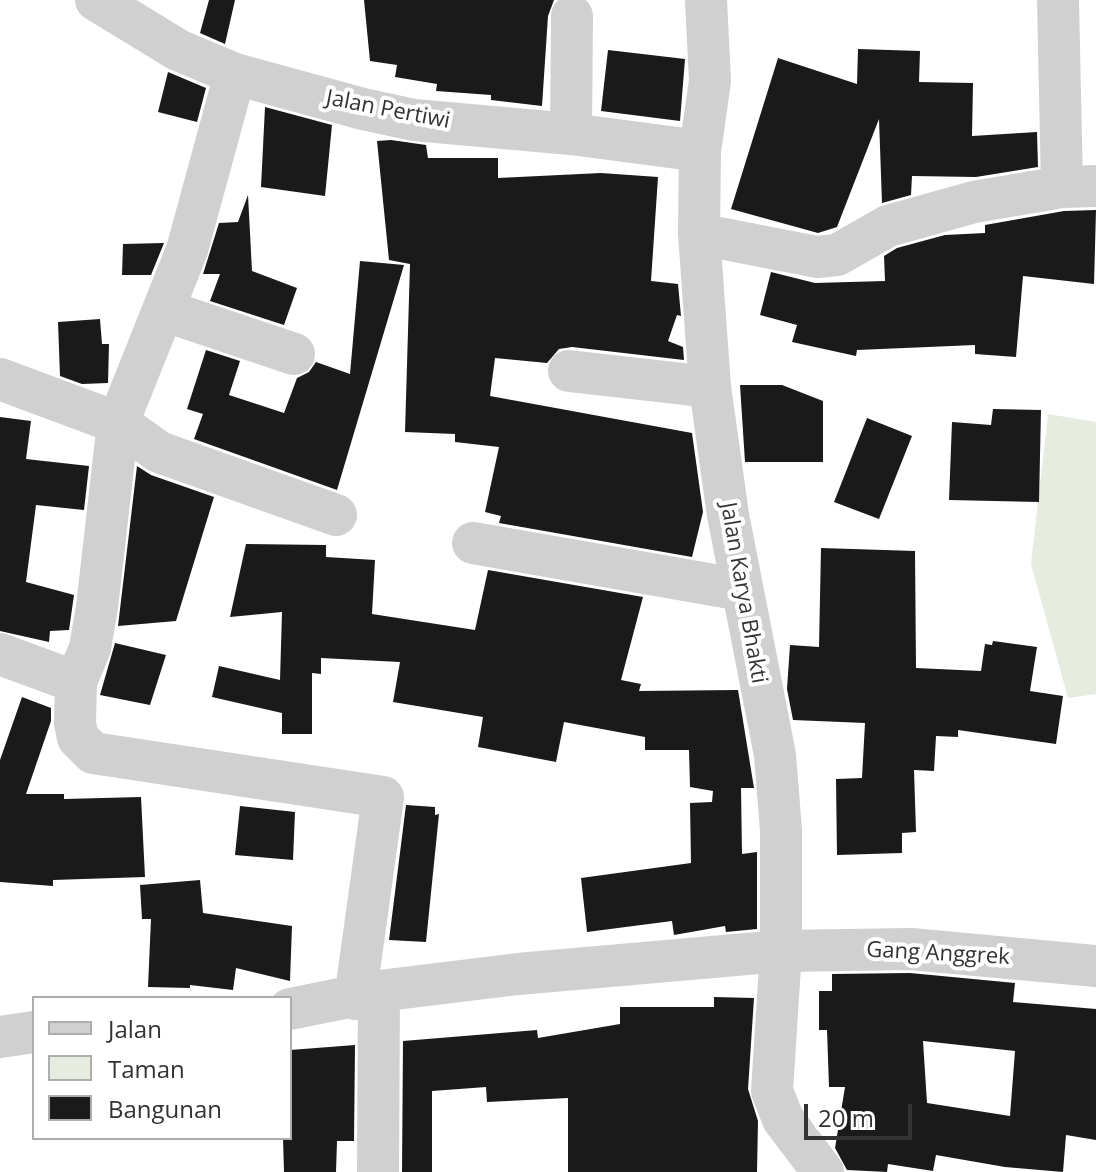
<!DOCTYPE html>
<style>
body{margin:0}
#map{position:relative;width:1096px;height:1172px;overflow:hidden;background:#fff;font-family:"Open Sans",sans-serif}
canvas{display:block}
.legend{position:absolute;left:32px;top:996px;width:260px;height:144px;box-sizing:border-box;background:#fff;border:2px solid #adadad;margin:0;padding:10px 14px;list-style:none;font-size:24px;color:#333}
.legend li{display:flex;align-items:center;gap:16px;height:40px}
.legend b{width:40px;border:2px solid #adadad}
.scale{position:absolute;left:804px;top:1104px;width:108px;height:36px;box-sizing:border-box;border:4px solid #333;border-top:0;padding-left:10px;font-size:24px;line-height:28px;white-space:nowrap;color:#333;-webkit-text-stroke:6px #fff;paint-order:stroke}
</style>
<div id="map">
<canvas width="1096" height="1172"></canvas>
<ul class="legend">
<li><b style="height:10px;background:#d0d0d0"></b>Jalan</li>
<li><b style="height:22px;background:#e6ecdf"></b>Taman</li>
<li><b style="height:22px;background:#1a1a1a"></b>Bangunan</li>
</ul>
<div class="scale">20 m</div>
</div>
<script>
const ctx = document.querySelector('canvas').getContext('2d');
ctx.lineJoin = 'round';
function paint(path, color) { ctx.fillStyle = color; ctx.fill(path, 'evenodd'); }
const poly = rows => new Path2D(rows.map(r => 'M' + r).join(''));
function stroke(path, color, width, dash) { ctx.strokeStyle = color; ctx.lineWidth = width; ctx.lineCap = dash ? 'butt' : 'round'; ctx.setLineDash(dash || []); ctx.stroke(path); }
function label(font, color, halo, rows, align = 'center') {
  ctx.font = font + ' "Open Sans",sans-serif'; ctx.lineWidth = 8; ctx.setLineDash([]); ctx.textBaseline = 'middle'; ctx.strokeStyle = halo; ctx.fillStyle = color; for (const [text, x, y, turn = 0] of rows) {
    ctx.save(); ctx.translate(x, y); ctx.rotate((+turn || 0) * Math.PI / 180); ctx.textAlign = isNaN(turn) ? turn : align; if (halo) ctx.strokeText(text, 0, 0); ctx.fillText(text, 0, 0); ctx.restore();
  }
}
paint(poly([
 [1048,414,1096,422,1096,694,1068,698,1031,564]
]), '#e6ecdf');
paint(poly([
 [209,0,235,0,225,44,200,33],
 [364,0,554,0,548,16,542,106,491,100,491,95,436,91,437,84,395,77,397,65,370,61],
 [858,49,920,51,919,82,973,83,972,136,1037,132,1038,167,976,177,912,176,911,195,882,203,879,119,837,227,818,233,731,209,778,58,857,84],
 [608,50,685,59,680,121,601,111],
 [168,72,206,88,197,122,158,112],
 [265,107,332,125,325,196,261,187],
 [391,140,426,145,428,158,498,158,498,178,601,173,658,177,651,281,678,284,681,316,677,315,668,341,683,347,684,360,572,347,559,349,547,363,495,358,490,396,692,433,703,512,692,557,499,523,501,516,485,512,499,447,455,442,455,434,405,432,410,264,389,260,377,141],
 [248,195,252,271,297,288,284,325,210,301,220,274,203,274,219,223,238,222],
 [1096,210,1094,284,1023,276,1016,357,975,354,975,345,857,350,856,356,792,342,797,325,760,315,771,272,815,283,885,281,884,256,897,248,945,235,985,233,985,225,1064,211],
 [164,243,151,275,122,275,123,244],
 [360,261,404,265,337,490,194,439,203,414,187,409,206,350,240,361,229,395,284,413,297,378,309,372,316,362,350,374],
 [100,319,102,344,109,344,108,383,82,384,60,376,58,322],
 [740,385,782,385,823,401,823,462,745,462],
 [993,409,1041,410,1039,502,949,500,952,422,991,425],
 [0,417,31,421,26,459,89,466,84,510,36,505,26,582,74,595,69,630,50,631,49,642,0,631],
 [867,418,912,436,879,519,834,502],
 [137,466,151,475,214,497,176,621,118,626],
 [246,544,326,545,326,557,375,560,372,614,475,630,488,570,643,597,621,680,641,684,639,691,738,690,754,788,741,788,742,854,757,852,757,929,726,932,725,926,674,935,672,921,587,932,581,878,691,863,690,803,712,802,713,791,690,787,689,750,645,750,645,737,564,722,556,762,478,747,483,717,393,702,400,662,321,658,321,674,312,673,312,734,282,734,282,713,212,697,219,666,280,680,282,612,230,617],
 [821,548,915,551,916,668,981,671,985,644,992,645,993,641,1037,647,1030,691,1063,696,1056,744,958,730,958,737,936,736,934,771,914,770,916,832,902,833,902,853,837,855,836,779,862,778,865,723,793,720,787,689,790,645,819,647],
 [115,643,166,655,150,705,100,695],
 [22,697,51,708,51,721,26,794,64,794,64,799,141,797,145,877,53,880,53,886,0,882,0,760],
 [406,805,435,807,435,815,439,814,426,942,389,940],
 [240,806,295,812,293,860,235,855],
 [200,880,203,913,292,926,290,981,236,968,233,990,190,985,190,988,148,987,151,919,142,919,140,885],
 [910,973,1015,983,1013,1002,1096,1009,1096,1140,1066,1135,1063,1172,1005,1167,936,1155,933,1171,888,1164,887,1172,847,1170,835,1148,845,1087,829,1087,827,1030,819,1030,819,991,832,991,832,974],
 [923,1041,1015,1051,1010,1116,927,1103],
 [714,997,754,998,748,1089,758,1121,757,1172,568,1172,568,1098,487,1102,486,1087,432,1091,432,1172,402,1172,403,1041,537,1030,538,1038,620,1024,620,1007,714,1007],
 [355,1045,354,1141,337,1141,336,1172,284,1172,283,1138,290,1138,290,1050]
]), '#1a1a1a');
stroke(poly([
 [96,0,178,50,235,74,363,109,414,120,571,134,700,151],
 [706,0,710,81,700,151,699,234,710,387,728,515,775,755,781,830,781,951,772,1091,783,1119,823,1172],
 [1058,0,1062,187],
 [235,74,187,250,118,423,97,607,90,648,76,682,75,723,78,738,93,753,383,797,355,999],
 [571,134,572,16],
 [699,234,817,257,837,255,888,226,974,202,1062,187,1096,186],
 [163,310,294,354],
 [569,371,710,387],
 [0,379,118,423,159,452,336,515],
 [473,543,742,590],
 [0,654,76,682],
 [290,1009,379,991,518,974,781,951,911,949,1096,966],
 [0,1037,34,1032],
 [378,1172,379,991]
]), '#d0d0d0', 42);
label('22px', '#333', '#fff', [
 ["Jalan Pertiwi",388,110,11],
 ["Jalan Karya Bhakti",743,593,80],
 ["Gang Anggrek",938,954,3]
]);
</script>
